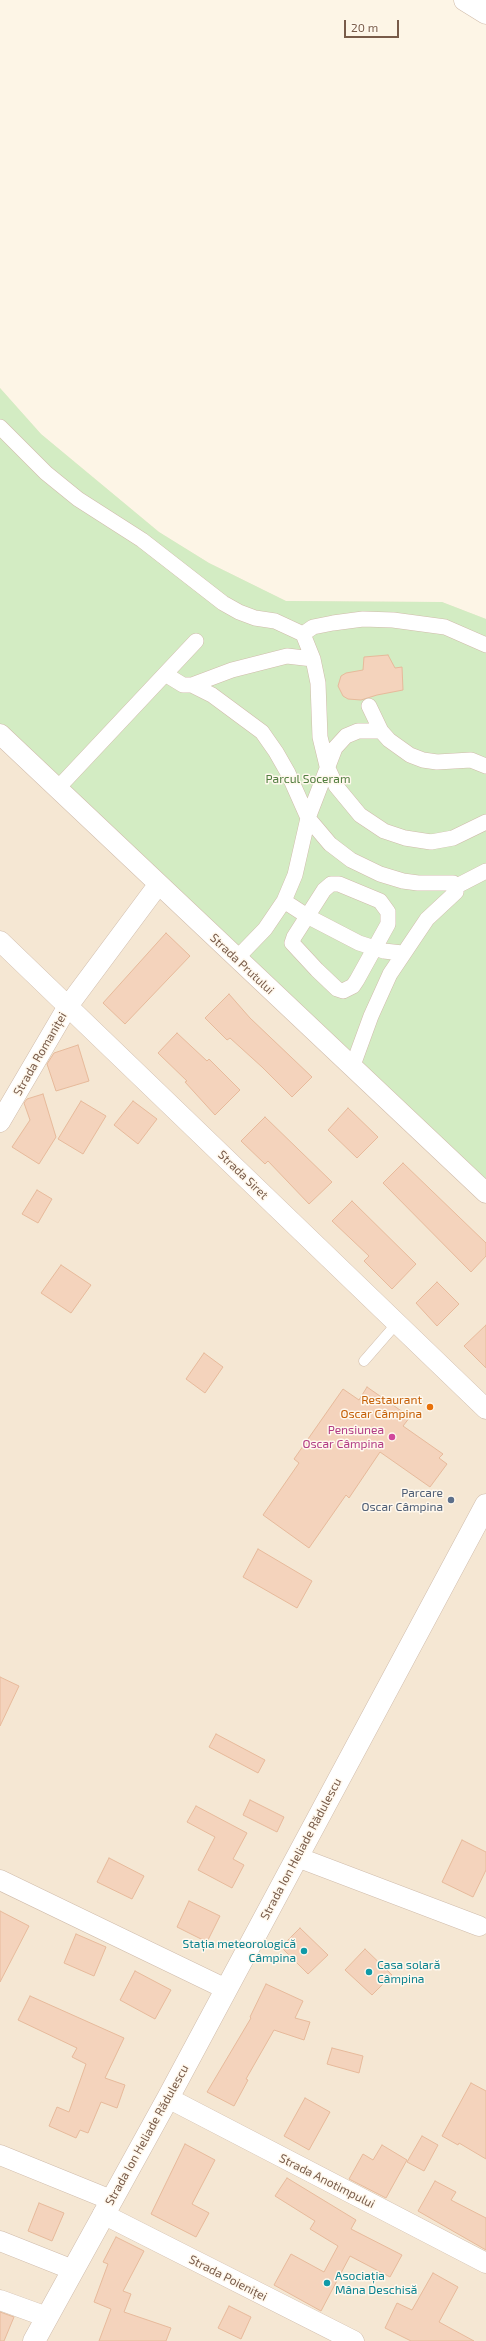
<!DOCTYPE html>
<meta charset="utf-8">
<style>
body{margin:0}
#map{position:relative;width:486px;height:2341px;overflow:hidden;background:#fdf5e6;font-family:"Exo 2",sans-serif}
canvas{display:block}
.scale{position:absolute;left:344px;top:20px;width:55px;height:18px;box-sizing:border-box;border:2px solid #785b49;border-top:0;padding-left:5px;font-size:12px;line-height:14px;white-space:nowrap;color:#785b49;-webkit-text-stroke:3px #fff8ed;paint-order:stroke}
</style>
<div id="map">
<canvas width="486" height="2341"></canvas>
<div class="scale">20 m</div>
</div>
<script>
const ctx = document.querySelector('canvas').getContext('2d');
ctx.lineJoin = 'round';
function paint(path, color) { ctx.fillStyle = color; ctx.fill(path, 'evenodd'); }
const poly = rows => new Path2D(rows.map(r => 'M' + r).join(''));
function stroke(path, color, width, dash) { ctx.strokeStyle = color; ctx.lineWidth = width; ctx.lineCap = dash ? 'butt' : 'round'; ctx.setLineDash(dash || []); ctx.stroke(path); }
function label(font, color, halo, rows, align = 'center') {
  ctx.font = font + ' "Exo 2",sans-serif'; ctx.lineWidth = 3; ctx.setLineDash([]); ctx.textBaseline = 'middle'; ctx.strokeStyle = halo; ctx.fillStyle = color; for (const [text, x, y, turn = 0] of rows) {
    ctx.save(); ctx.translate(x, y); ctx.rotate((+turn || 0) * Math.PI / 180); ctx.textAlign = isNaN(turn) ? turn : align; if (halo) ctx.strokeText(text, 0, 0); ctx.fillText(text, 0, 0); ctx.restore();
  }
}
paint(poly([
 [0,388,41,434,159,532,209,563,286,601,442,602,486,619,486,2341,0,2341]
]), '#f5e7d3');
paint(poly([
 [0,388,41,434,159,532,209,563,286,601,442,602,486,619,486,1192,0,732]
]), '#d3ecc3');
const building = poly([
 [388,655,395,668,402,667,403,690,377,695,361,700,348,699,343,696,338,686,341,676,346,673,363,670,364,657,388,655],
 [166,933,190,956,125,1024,103,1003,166,933],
 [229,994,250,1018,312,1077,292,1097,262,1067,230,1038,227,1040,205,1018,229,994],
 [177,1033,207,1061,209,1059,240,1090,215,1115,185,1082,187,1081,158,1053,177,1033],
 [78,1045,89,1081,56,1091,47,1064,54,1053,78,1045],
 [43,1094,56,1137,39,1164,12,1147,30,1120,24,1103,27,1099,43,1094],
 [81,1101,106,1116,83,1154,58,1139,81,1101],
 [133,1101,157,1119,138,1144,114,1125,133,1101],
 [348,1108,378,1137,357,1158,328,1130,348,1108],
 [265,1117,332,1182,309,1204,268,1161,265,1164,241,1141,265,1117],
 [403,1163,486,1243,486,1256,471,1272,383,1183,403,1163],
 [37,1190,52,1199,38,1223,22,1214,37,1190],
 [352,1201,416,1264,392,1289,364,1261,369,1256,332,1221,352,1201],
 [61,1265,91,1285,71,1313,41,1293,61,1265],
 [437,1282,459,1304,437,1326,416,1303,437,1282],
 [486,1325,486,1368,464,1346,486,1325],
 [204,1353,223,1367,205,1393,186,1379,204,1353],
 [367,1387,410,1417,403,1426,443,1454,439,1458,447,1464,430,1487,380,1452,349,1498,346,1495,309,1548,263,1515,299,1463,294,1459,343,1389,359,1400,367,1387],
 [258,1549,312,1581,297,1608,243,1577,258,1549],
 [0,1677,19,1686,0,1726,0,1677],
 [216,1734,265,1760,258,1773,209,1747,216,1734],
 [250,1800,284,1817,277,1832,243,1815,250,1800],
 [196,1806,247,1833,233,1859,244,1865,232,1888,198,1870,215,1837,187,1822,196,1806],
 [462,1840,486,1852,486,1870,473,1897,442,1882,462,1840],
 [109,1858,144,1876,132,1899,97,1882,109,1858],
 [189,1901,220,1916,207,1942,177,1927,189,1901],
 [0,1911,29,1926,0,1982,0,1911],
 [300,1928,328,1955,308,1974,281,1947,300,1928],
 [76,1934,106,1947,94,1976,64,1963,76,1934],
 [365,1949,392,1975,372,1995,345,1970,365,1949],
 [135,1971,171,1990,155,2019,120,2000,135,1971],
 [266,1984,303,2001,295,2018,310,2022,304,2040,274,2030,246,2079,248,2080,234,2106,207,2092,251,2018,250,2017,266,1984],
 [30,1996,124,2038,105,2078,125,2085,117,2108,101,2102,88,2133,80,2130,76,2138,49,2126,57,2107,69,2112,86,2064,72,2057,77,2048,18,2020,30,1996],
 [332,2048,363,2056,359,2073,327,2064,332,2048],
 [471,2083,486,2091,486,2159,459,2143,458,2145,442,2136,471,2083],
 [305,2098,330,2112,309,2150,284,2136,305,2098],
 [422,2136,438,2145,424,2171,407,2162,422,2136],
 [185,2144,215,2160,192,2204,209,2213,196,2237,151,2214,185,2144],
 [382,2145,407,2160,386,2198,349,2179,363,2154,373,2160,382,2145],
 [287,2178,356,2220,351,2229,402,2255,390,2277,350,2256,321,2311,274,2285,291,2254,324,2272,338,2246,310,2229,315,2221,275,2196,287,2178],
 [435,2181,456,2192,451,2200,486,2218,486,2250,418,2211,435,2181],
 [39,2203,64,2213,52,2241,28,2231,39,2203],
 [116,2237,144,2251,123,2291,131,2294,124,2312,171,2328,166,2341,99,2341,111,2309,94,2302,108,2264,103,2262,116,2237],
 [433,2273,458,2287,439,2322,474,2341,411,2341,385,2328,397,2303,412,2310,433,2273],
 [229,2306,251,2317,241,2339,218,2328,229,2306],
 [0,2312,14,2317,4,2341,0,2341,0,2312]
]);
paint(building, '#f4d3bc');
stroke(building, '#e7ba9b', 1);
const service = poly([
 [364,1361,397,1323]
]);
const pedestrian = poly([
 [0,427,46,473,78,499,142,540,223,603,239,612,255,618,275,621,303,634,313,659,318,683,320,737,327,766,336,786,360,815,384,831,405,838,431,842,453,838,486,822],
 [303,634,313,627,333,623,363,619,393,620,445,627,486,645],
 [165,674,183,685,192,685,232,670,287,656,313,659],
 [192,685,212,695,262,732,276,752,288,773,308,818,295,875,284,901,265,929,236,959],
 [369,706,381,731,389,740,410,755,423,760,437,762,471,760,486,766],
 [57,789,196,641],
 [331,884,339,884,380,901,388,912,388,924,357,980,353,986,343,991,337,989,317,970,292,943,294,937,324,890,331,884],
 [455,887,486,871],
 [284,901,307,916,359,943,384,951,402,953],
 [352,1068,371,1016,390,974,427,919,456,892,453,883,418,883,403,881,380,874,351,860,330,844,308,818,335,748,346,736,358,731,381,731]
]);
const minor = poly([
 [0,734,486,1193],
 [0,941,486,1409],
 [0,1122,68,1006,158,885],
 [297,1857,479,1926],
 [0,1880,226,1989],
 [168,2098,486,2263],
 [0,2155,111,2200],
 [103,2214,354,2341],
 [0,2241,73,2270],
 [0,2300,47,2317]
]);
const tertiary = poly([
 [465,0,486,13],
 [34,2341,168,2098,486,1505]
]);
stroke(service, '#d0bcab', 11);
stroke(pedestrian, '#d0bcab', 16);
stroke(minor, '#d0bcab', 21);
stroke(tertiary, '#d0bcab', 23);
stroke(service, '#fff', 10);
stroke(pedestrian, '#fff', 15);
stroke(minor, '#fff', 20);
stroke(tertiary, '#fff', 22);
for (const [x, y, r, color] of [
 [430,1407,4,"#e8710a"],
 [392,1437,4,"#d1479c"],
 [451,1500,4,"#5c6f8a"],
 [304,1951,4,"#0f9aa8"],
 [369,1972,4,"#0f9aa8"],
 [327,2283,4,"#0f9aa8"]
]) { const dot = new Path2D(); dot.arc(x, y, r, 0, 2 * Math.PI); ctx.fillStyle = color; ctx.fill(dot); stroke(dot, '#fff8ed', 1.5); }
label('12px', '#517e40', '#fff8ed', [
 ["Parcul Soceram",308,779]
]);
label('12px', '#785b49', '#fff8ed', [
 ["Strada Prutului",242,964,43],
 ["Strada Romaniței",40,1054,-60],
 ["Strada Siret",243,1175,44],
 ["Strada Ion Heliade Rădulescu",301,1849,-62],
 ["Strada Ion Heliade Rădulescu",147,2135,-61],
 ["Strada Anotimpului",327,2181,27],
 ["Strada Poieniței",228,2278,27]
]);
label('12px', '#c56008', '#fff8ed', [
 ["Restaurant",422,1400],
 ["Oscar Câmpina",422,1414]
], 'right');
label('12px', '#b23c85', '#fff8ed', [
 ["Pensiunea",384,1430],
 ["Oscar Câmpina",384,1444]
], 'right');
label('12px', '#4e5e75', '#fff8ed', [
 ["Parcare",443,1493],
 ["Oscar Câmpina",443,1507]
], 'right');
label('12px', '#0d838f', '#fff8ed', [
 ["Stația meteorologică",296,1944,"right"],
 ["Câmpina",296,1958,"right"],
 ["Casa solară",377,1965],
 ["Câmpina",377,1979],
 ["Asociația",335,2276],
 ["Mâna Deschisă",335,2290]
], 'left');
</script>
